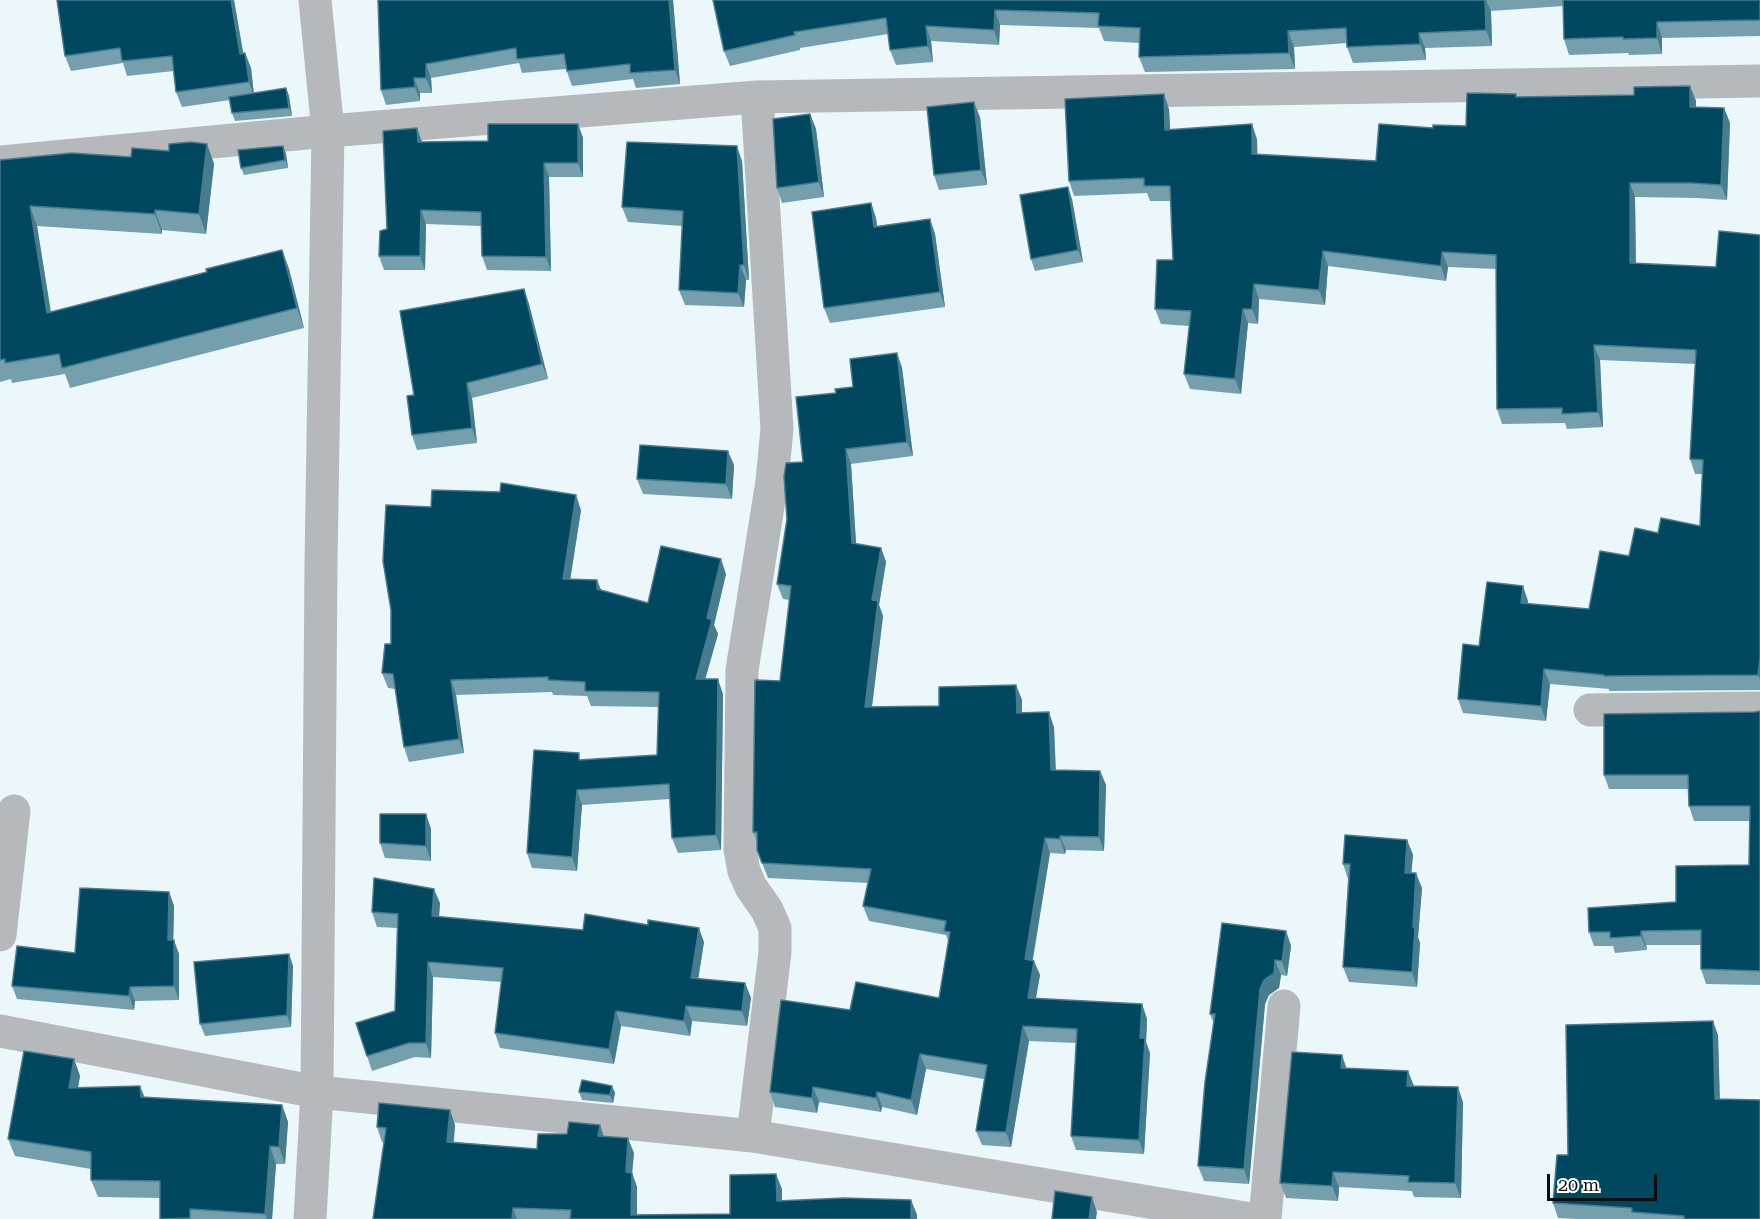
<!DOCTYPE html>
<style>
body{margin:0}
#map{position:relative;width:1760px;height:1219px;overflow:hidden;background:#ecf7fc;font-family:"Roboto Serif",serif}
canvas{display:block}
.scale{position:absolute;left:1547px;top:1174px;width:110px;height:27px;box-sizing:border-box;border:3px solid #0b0f10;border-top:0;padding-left:8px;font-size:18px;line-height:21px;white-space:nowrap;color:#0b0f10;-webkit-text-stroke:4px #fff;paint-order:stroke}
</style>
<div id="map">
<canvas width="1760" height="1219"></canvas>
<div class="scale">20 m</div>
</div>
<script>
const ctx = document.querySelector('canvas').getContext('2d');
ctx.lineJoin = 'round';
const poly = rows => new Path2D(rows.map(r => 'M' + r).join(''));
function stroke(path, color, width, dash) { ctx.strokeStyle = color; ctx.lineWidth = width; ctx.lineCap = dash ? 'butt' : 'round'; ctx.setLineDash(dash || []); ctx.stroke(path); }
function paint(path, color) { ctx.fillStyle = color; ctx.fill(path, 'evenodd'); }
stroke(poly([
 [0,162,328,131,757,97,1760,81],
 [1590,710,1760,708],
 [0,935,14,811],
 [0,1031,317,1092,753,1136,1251,1219],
 [753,1136,775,952,775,928,767,910,751,887,744,871,740,849,742,670,772,481,777,429,757,97],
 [1265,1219,1284,1006]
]), '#b5b9bc', 33);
stroke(poly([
 [310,1219,317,1092,321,563,328,131,315,0]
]), '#b5b9bc', 33);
paint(poly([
 [57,0,234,0,243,53,245,53,251,68,254,93,286,88,289,96,292,116,235,121,232,113,230,100,182,107,176,92,174,71,127,76,123,63,71,71,65,56],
 [378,0,673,0,680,84,636,88,633,79,572,86,566,69,522,73,519,63,431,78,432,93,420,93,420,101,386,105,381,90],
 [713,0,1760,0,1760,36,1662,38,1662,54,1629,55,1628,53,1569,55,1564,39,1563,6,1491,11,1492,46,1425,48,1426,60,1353,63,1347,47,1347,43,1294,47,1295,69,1145,72,1139,57,1140,43,1104,41,1099,28,1000,25,999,45,931,41,933,62,896,65,890,50,888,34,800,48,800,50,730,66,724,51],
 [1690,86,1696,101,1696,107,1724,108,1730,123,1727,200,1696,198,1635,197,1636,264,1716,267,1760,235,1760,690,1609,691,1609,689,1550,684,1546,721,1463,713,1458,699,1479,646,1528,601,1528,604,1589,609,1629,556,1658,533,1700,526,1702,474,1695,474,1690,459,1695,364,1600,360,1603,427,1567,429,1565,423,1502,424,1497,409,1496,269,1448,267,1446,281,1328,266,1325,305,1259,299,1258,324,1248,323,1241,394,1190,389,1184,374,1189,326,1161,324,1155,309,1173,260,1171,201,1150,201,1147,193,1074,196,1069,181,1169,109,1170,130,1257,139,1257,154,1376,161,1433,128,1466,126,1516,94,1517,97,1634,95],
 [810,114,816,129,824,197,782,203,777,188],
 [980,117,987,185,939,190,934,175],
 [578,124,583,138,583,177,549,177,551,271,487,270,482,256,481,226,426,224,425,270,384,270,379,256,417,128,422,142,488,141],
 [207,144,214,164,206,234,162,230,162,234,37,226,51,312,207,272,282,250,289,269,304,328,70,388,65,374,12,383,11,379,0,382,0,160,131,157],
 [283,146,286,154,288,168,244,175,241,168],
 [742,161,749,280,746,280,744,307,685,305,679,290,682,226,628,222,622,207],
 [1072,199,1083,262,1035,271,1031,259],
 [871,203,876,218,877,226,930,219,935,234,945,307,830,323,824,308],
 [524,289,529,304,548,379,472,398,477,443,417,450,412,435,414,395],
 [897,353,902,368,913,456,851,464,856,544,881,548,886,562,879,605,883,616,872,707,939,706,1016,685,1022,700,1022,713,1054,727,1056,770,1100,771,1106,785,1104,851,1066,850,1065,854,1050,853,1033,960,1040,975,1036,998,1142,1004,1147,1019,1146,1042,1150,1053,1144,1154,1076,1150,1071,1136,1076,1043,1029,1041,1011,1147,982,1145,976,1131,984,1079,926,1069,917,1115,882,1107,881,1112,819,1102,817,1113,775,1107,770,1092,850,1010,939,998,949,943,946,935,869,921,863,906,868,883,768,878,757,850,757,842,753,832,780,681,790,600,783,599,777,584,803,462,836,393,853,387],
 [734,465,732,499,643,494,637,479],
 [431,507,581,510,570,579,597,580,601,590,648,603,726,574,714,625,718,634,705,679,723,694,721,850,678,853,672,838,670,799,582,805,577,871,532,868,527,853,582,760,657,755,659,707,591,706,587,696,553,695,552,692,456,695,464,753,409,762,404,747,395,689,388,688,382,673],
 [1760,711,1760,985,1706,984,1701,969,1701,945,1646,945,1647,950,1615,953,1613,946,1594,946,1589,932,1676,902,1749,865,1750,821,1694,821,1689,806,1689,789,1609,789,1604,775],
 [426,814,431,829,431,861,385,858,380,843],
 [1407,840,1413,855,1411,873,1422,888,1418,937,1420,943,1417,987,1349,982,1343,967,1348,879,1343,864],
 [169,892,174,906,173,940,179,954,179,1000,135,1001,134,1010,17,999,12,986,75,953],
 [440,903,439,917,704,942,698,979,745,983,751,998,747,1026,692,1021,690,1036,621,1026,614,1064,500,1048,495,1033,502,982,433,977,431,1058,415,1057,372,1071,367,1056,395,1011,397,928,377,927,372,912],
 [1286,931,1291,946,1287,976,1281,975,1279,988,1269,995,1265,1004,1249,1184,1204,1181,1198,1166,1214,1024,1210,1014],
 [289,954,293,966,291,1027,205,1036,200,1024],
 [1718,1035,1720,1099,1760,1219,1577,1219,1558,1218,1553,1203,1568,1155],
 [1342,1055,1346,1068,1408,1071,1413,1086,1463,1102,1461,1198,1414,1197,1412,1191,1339,1187,1338,1201,1286,1198,1280,1183],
 [74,1059,80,1076,78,1087,144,1097,282,1105,288,1122,285,1164,276,1164,272,1219,160,1219,160,1198,98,1197,91,1180,91,1169,15,1156,8,1139],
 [612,1086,615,1093,613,1103,582,1100,579,1092],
 [455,1125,454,1142,537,1149,567,1134,600,1125,604,1137,634,1153,632,1173,637,1187,637,1215,730,1214,782,1189,782,1201,911,1200,917,1215,917,1219,373,1219,384,1142,382,1142,377,1127]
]), '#769fae');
paint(poly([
 [231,0,234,0,246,69,240,54],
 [669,0,673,0,680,84,675,70],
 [1485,0,1486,0,1491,11,1492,46,1486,30],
 [995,10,1000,25,999,45,994,30],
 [1657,22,1662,38,1662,54,1657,38],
 [926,26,931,41,933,62,928,46],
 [1288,31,1294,47,1295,69,1289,53],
 [1419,33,1425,48,1426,60,1420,44],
 [245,53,251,68,254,97,249,82],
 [426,64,431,78,432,93,426,78],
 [414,78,420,93,420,101,415,87],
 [1690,86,1696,101,1695,122,1690,107],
 [286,88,289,96,292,116,289,108],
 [1164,94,1169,109,1171,145,1165,130],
 [974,102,980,117,987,185,981,170],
 [1724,108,1730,123,1727,200,1721,185],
 [810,114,816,129,824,197,819,182],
 [578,124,583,138,583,177,578,163],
 [1252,124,1257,139,1258,169,1252,154],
 [417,128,422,142,418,142],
 [207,144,214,164,206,234,199,214],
 [283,146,286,154,288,168,285,160],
 [737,146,742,161,749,280,744,265],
 [544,163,549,177,551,271,546,257],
 [1630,183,1635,197,1636,278,1630,263],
 [1068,187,1072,199,1083,262,1078,250],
 [871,203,876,218,879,242,874,227],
 [30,206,37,226,54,333,47,313],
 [155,210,162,230,162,234,155,214],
 [421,210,426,224,425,270,420,256],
 [930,219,935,234,945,307,940,292],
 [282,250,289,269,304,328,297,308],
 [1323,251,1328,266,1325,305,1319,290],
 [1442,252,1448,267,1446,281,1441,266],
 [740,265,746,280,744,307,738,293],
 [1254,284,1259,299,1258,324,1252,309],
 [524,289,529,304,548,379,542,364],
 [1243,309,1248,323,1241,394,1235,379],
 [1594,345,1600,360,1603,427,1598,412],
 [897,353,902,368,913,456,907,442],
 [467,383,472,398,477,443,472,428],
 [846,449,851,464,857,558,852,543],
 [728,451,734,465,732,499,726,484],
 [576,495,581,510,568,594,563,579],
 [881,548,886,562,879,605,883,616,870,722,865,707,872,600],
 [721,559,726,574,714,625,718,634,701,694,696,679,707,618],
 [597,580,603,595,597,589],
 [1523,586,1528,601,1526,618,1521,603],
 [1760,658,1760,680,1758,675],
 [1544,669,1550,684,1546,721,1541,706],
 [718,679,723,694,721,850,716,835],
 [451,680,456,695,464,753,459,739],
 [1016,685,1022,700,1022,728,1017,713],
 [1049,712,1054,727,1056,785,1051,770],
 [1100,771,1106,785,1104,851,1099,837],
 [577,790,582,805,577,871,572,857],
 [426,814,431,829,431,861,426,846],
 [1060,836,1066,850,1065,854,1060,839],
 [1045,838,1050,853,1030,974,1025,959],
 [1407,840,1413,855,1410,888,1405,873],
 [1416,873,1422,888,1418,937,1420,943,1417,987,1412,972,1413,927],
 [434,889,440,903,438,931,432,916],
 [169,892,174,906,173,954,168,940],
 [699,928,704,942,696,993,691,978],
 [1286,931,1291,946,1287,976,1282,961],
 [1641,931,1646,945,1647,950,1641,936],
 [174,940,179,954,179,1000,174,986],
 [289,954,293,966,291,1027,287,1015],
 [1275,960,1281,975,1279,988,1269,995,1265,1004,1249,1184,1244,1169,1260,989,1264,980],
 [1034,961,1040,975,1033,1013,1028,998],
 [428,962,433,977,431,1058,426,1043],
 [745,983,751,998,747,1026,742,1011],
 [130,987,135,1001,134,1010,129,996],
 [1142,1004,1147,1019,1146,1042,1150,1053,1144,1154,1139,1140,1140,1038],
 [686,1006,692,1021,690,1036,684,1021],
 [616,1011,621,1026,614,1064,609,1049],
 [1713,1021,1718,1035,1720,1113,1715,1099],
 [1023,1026,1029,1041,1011,1147,1006,1132],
 [920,1054,926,1069,917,1115,911,1100],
 [1342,1055,1347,1070,1341,1068],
 [74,1059,80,1076,75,1105,69,1088],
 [1408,1071,1414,1086,1407,1086],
 [140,1086,147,1103,141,1097],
 [612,1086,615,1093,613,1103,610,1095],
 [813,1087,819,1102,817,1113,812,1098],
 [1458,1087,1463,1102,1461,1198,1455,1183],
 [877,1092,882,1107,881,1112,876,1098],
 [282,1105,288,1122,285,1164,279,1147],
 [450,1110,455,1125,452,1157,447,1142],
 [600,1125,605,1140,598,1136],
 [628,1138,634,1153,632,1173,637,1187,637,1219,631,1215,626,1172],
 [270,1146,276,1164,272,1219,267,1219,265,1214],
 [1333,1172,1339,1187,1338,1201,1332,1186],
 [776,1174,782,1189,782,1216,777,1201],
 [1092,1197,1097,1212,1096,1219,1089,1219],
 [911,1200,917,1215,917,1219,911,1219],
 [513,1208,517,1219,512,1219]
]), '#477c8e');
const building = poly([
 [57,0,231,0,240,54,245,53,249,82,176,92,172,56,122,61,120,48,65,56,57,0],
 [378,0,669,0,675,70,630,73,630,64,567,71,564,54,517,59,516,48,426,64,426,78,414,78,415,87,381,90,378,0],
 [713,0,1485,0,1486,30,1419,33,1420,44,1347,47,1346,28,1288,31,1289,53,1139,57,1140,28,1098,26,1099,13,995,10,994,30,926,26,928,46,890,50,886,18,794,32,795,35,724,51,713,0],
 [1563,0,1760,0,1760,20,1657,22,1657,38,1623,39,1623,37,1564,39,1563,0],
 [1690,86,1690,107,1724,108,1721,185,1691,183,1630,183,1630,263,1716,267,1719,231,1760,235,1760,658,1758,675,1604,676,1604,675,1544,669,1541,706,1458,699,1463,644,1479,646,1487,582,1523,586,1521,603,1589,609,1600,551,1629,556,1635,528,1658,533,1661,518,1700,526,1703,460,1690,459,1696,350,1594,345,1598,412,1562,414,1562,408,1497,409,1496,255,1442,252,1441,266,1323,251,1319,290,1254,284,1252,309,1243,309,1235,379,1184,374,1191,311,1155,309,1157,260,1173,260,1170,186,1144,186,1144,178,1069,181,1065,99,1164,94,1165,130,1252,124,1252,154,1376,161,1379,124,1433,128,1433,125,1466,126,1467,93,1516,94,1516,97,1634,95,1634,87,1690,86],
 [286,88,289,108,232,113,229,97,286,88],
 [974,102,981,170,934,175,927,107,974,102],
 [810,114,819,182,777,188,773,119,810,114],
 [488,124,578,124,578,163,544,163,546,257,482,256,481,212,421,210,420,256,379,256,380,231,387,229,383,131,417,128,418,142,488,141,488,124],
 [191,142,207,144,199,214,155,210,155,214,30,206,47,313,207,272,206,269,282,250,297,308,62,368,59,354,5,363,5,359,0,360,0,160,72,153,131,157,132,148,169,151,169,144,191,142],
 [627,142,737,146,744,265,740,265,738,293,679,290,683,211,622,207,627,142],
 [283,146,285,160,241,168,238,150,283,146],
 [1068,187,1078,250,1031,259,1020,195,1068,187],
 [871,203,874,227,930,219,940,292,824,308,812,212,871,203],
 [524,289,542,364,467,383,472,428,412,435,407,396,414,395,400,311,524,289],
 [897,353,907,442,846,449,852,543,881,548,872,600,878,601,865,707,939,706,939,687,1016,685,1017,713,1049,712,1051,770,1100,771,1099,837,1060,836,1060,839,1045,838,1025,959,1034,961,1028,998,1142,1004,1140,1038,1145,1038,1139,1140,1071,1136,1077,1029,1023,1026,1006,1132,976,1131,987,1065,920,1054,911,1100,877,1092,876,1098,813,1087,812,1098,770,1092,781,1000,850,1010,856,982,939,998,950,932,944,931,946,921,863,906,871,869,762,863,757,850,757,832,753,832,755,680,780,681,791,586,777,584,787,519,784,477,786,463,803,462,796,397,836,393,835,389,853,387,850,359,897,353],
 [640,445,728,451,726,484,637,479,640,445],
 [501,483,576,495,563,579,597,580,597,589,648,603,661,546,721,559,707,618,712,620,696,679,718,679,716,835,672,838,669,784,577,790,572,857,527,853,534,750,579,753,579,760,657,755,659,692,585,691,585,682,548,680,548,677,451,680,459,739,404,747,393,674,382,673,385,644,391,644,391,610,383,561,386,505,431,507,432,490,500,492,501,483],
 [1760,711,1760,971,1701,969,1701,930,1641,931,1641,936,1610,938,1610,932,1589,932,1588,908,1676,902,1676,866,1749,865,1750,806,1689,806,1688,775,1604,775,1604,714,1755,712,1760,711],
 [380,814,426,814,426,846,380,843,380,814],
 [1345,835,1407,840,1405,873,1416,873,1413,927,1415,928,1412,972,1343,967,1350,864,1343,864,1345,835],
 [374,878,434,889,432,916,583,930,585,914,648,925,648,920,699,928,691,978,745,983,742,1011,686,1006,684,1021,616,1011,609,1049,495,1033,503,968,428,962,426,1043,409,1043,367,1056,356,1023,395,1011,398,914,372,912,374,878],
 [80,888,169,892,168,940,174,940,174,986,130,987,129,996,12,986,17,946,75,953,80,888],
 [1222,923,1286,931,1282,961,1275,960,1274,973,1264,980,1260,989,1244,1169,1198,1166,1205,1082,1215,1014,1210,1014,1222,923],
 [289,954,287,1015,200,1024,194,962,289,954],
 [1713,1021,1715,1099,1760,1100,1760,1219,1684,1219,1684,1216,1632,1212,1632,1208,1553,1203,1557,1155,1568,1155,1566,1025,1713,1021],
 [24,1051,74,1059,69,1088,140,1086,141,1097,282,1105,279,1147,270,1146,265,1214,190,1209,190,1218,160,1219,160,1181,91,1180,91,1152,8,1139,24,1051],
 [1292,1052,1342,1055,1341,1068,1408,1071,1407,1086,1458,1087,1455,1183,1408,1182,1409,1176,1333,1172,1332,1186,1280,1183,1292,1052],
 [582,1080,612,1086,610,1095,579,1092,582,1080],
 [379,1103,450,1110,447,1142,537,1149,538,1134,567,1134,569,1122,600,1125,598,1136,628,1138,626,1172,632,1173,631,1215,730,1214,730,1175,776,1174,777,1201,844,1198,911,1200,911,1219,570,1219,571,1210,513,1208,512,1219,373,1219,386,1128,377,1127,379,1103],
 [1055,1191,1092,1197,1089,1219,1052,1219,1055,1191]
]);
paint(building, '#00475f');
stroke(building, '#477c8e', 1.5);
</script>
